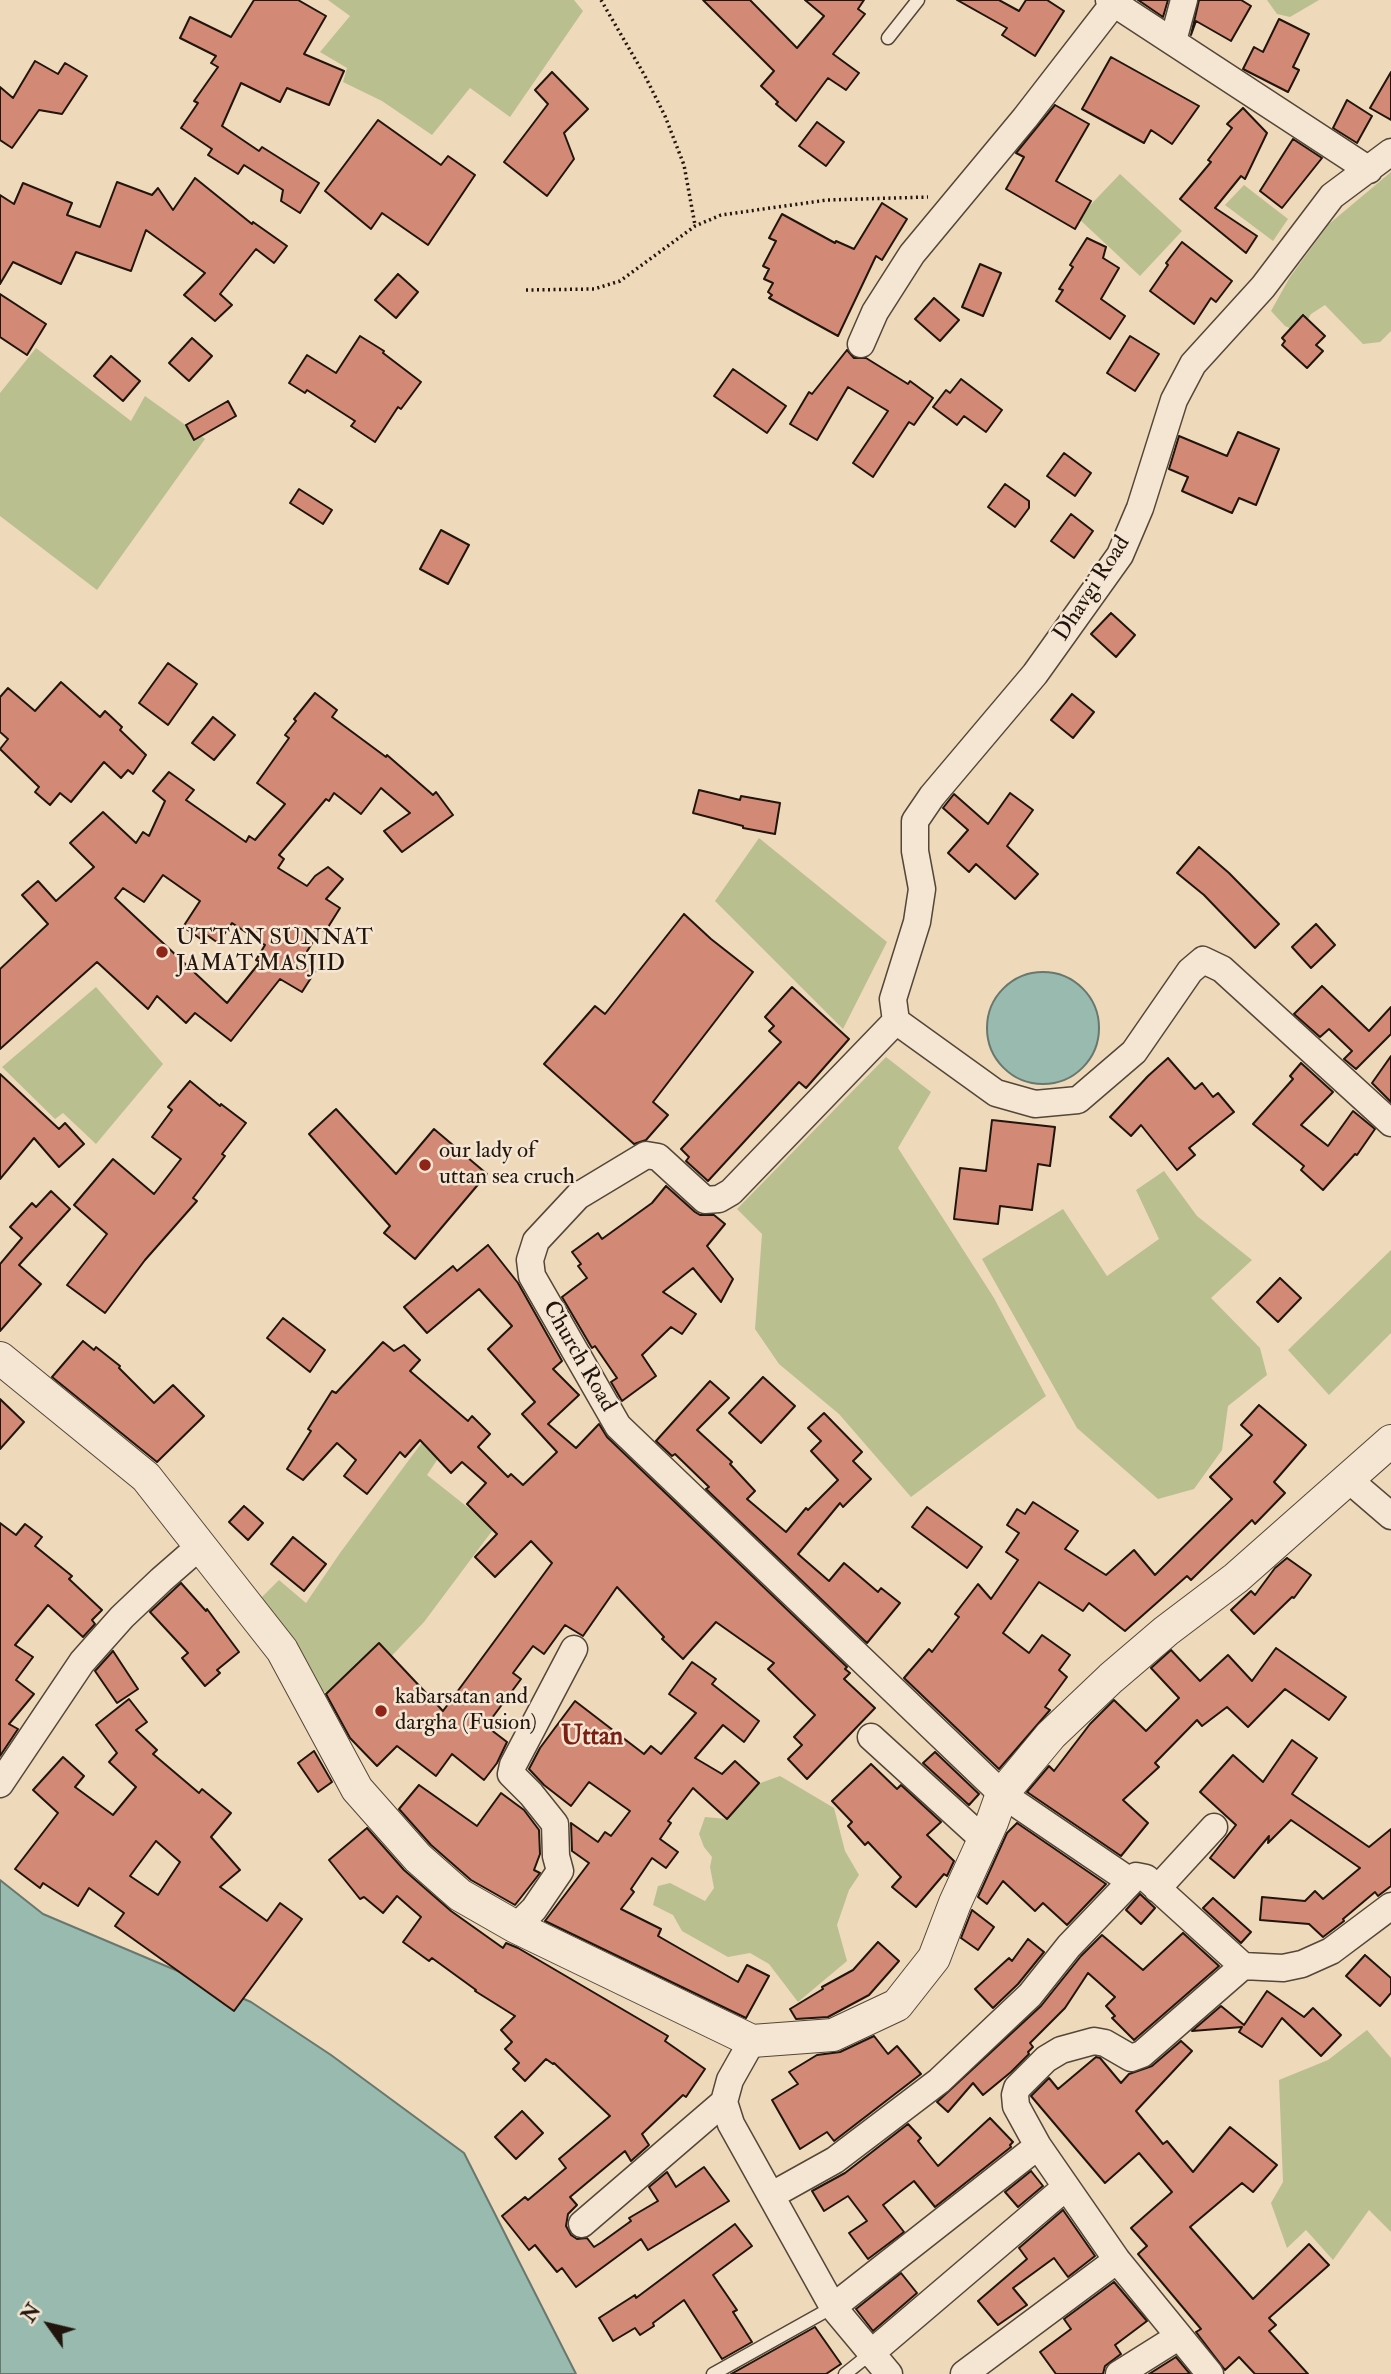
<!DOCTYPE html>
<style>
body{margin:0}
#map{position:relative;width:1391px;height:2374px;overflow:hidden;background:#eed9ba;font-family:"IM FELL Double Pica",serif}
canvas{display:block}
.north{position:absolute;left:14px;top:2290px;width:70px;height:70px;-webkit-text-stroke:5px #f4e6d2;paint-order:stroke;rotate:304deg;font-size:19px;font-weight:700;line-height:28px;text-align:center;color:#21150d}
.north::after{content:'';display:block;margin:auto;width:24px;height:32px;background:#21150d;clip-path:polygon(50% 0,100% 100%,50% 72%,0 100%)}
</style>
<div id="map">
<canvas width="1391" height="2374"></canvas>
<div class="north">N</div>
</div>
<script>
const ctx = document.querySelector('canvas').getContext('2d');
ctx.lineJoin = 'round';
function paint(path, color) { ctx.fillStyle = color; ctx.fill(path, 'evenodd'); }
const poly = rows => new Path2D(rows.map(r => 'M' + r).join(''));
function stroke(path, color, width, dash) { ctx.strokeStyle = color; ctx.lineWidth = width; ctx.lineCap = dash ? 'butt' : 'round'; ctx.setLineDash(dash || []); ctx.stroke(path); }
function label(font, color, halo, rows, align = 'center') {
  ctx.font = font + ' "IM FELL Double Pica",serif'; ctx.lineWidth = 5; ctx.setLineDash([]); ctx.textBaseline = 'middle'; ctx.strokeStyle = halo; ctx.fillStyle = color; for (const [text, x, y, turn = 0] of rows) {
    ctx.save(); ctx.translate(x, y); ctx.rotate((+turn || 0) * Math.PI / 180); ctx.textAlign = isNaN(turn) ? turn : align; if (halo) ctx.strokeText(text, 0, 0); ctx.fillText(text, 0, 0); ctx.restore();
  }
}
paint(poly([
 [328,0,574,0,583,11,510,117,470,88,432,135,382,101,343,82,347,68,320,52,350,16],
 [1267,0,1319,0,1290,17,1277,14],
 [1391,172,1391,331,1380,342,1363,344,1325,305,1311,314,1300,333,1285,326,1271,311,1290,277,1329,224],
 [1120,174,1182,231,1140,276,1078,218],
 [1244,185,1288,219,1273,241,1225,205],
 [36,348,131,421,145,396,205,439,97,590,0,516,0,393],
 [759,838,887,942,843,1029,715,901],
 [96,987,163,1064,96,1144,63,1113,55,1119,2,1067],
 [886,1057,931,1092,898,1148,994,1298,1046,1396,911,1497,839,1414,779,1364,755,1329,762,1234,737,1209],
 [1164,1171,1197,1216,1252,1260,1211,1298,1260,1348,1267,1375,1228,1406,1222,1450,1194,1489,1158,1499,1077,1428,982,1259,1063,1209,1107,1276,1159,1239,1136,1190],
 [1391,1250,1391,1333,1329,1395,1288,1350],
 [440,1418,455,1433,427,1475,485,1521,492,1531,424,1622,381,1667,340,1695,317,1690,258,1601,279,1580,306,1603,340,1553],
 [780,1776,834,1808,845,1851,859,1875,849,1890,837,1925,847,1961,798,2002,769,1964,750,1953,728,1957,682,1931,673,1915,653,1905,658,1886,670,1883,705,1901,714,1888,710,1867,712,1857,704,1847,699,1834,705,1817,727,1819,752,1786],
 [1367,2030,1391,2058,1391,2232,1369,2210,1333,2260,1306,2230,1287,2248,1271,2203,1283,2182,1279,2080,1328,2060]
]), '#babf8f');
const water = poly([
 '987 1028a56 56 0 1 1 112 0a56 56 0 1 1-112 0Z',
 [0,1880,43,1914,251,2002,331,2055,464,2153,576,2374,0,2374,0,1880]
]);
paint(water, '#99baae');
stroke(water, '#69786e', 2);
const building = poly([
 [254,0,298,0,326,16,304,54,344,71,329,105,287,88,280,102,241,83,222,126,259,151,262,147,319,183,300,213,281,201,283,190,244,165,238,174,208,155,212,149,181,128,198,103,194,101,218,67,211,63,216,56,180,38,190,17,231,37,254,0],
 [703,0,750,0,797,48,824,16,805,0,864,0,858,9,865,14,833,54,859,73,846,90,828,78,796,121,776,104,778,102,761,86,774,71,703,0],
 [957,0,999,0,1019,11,1026,0,1047,0,1064,11,1035,56,1002,35,1007,28,957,0],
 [1138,0,1168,0,1163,17,1138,0],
 [1199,0,1241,0,1251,6,1231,41,1196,21,1191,35,1199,0],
 [1279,19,1309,34,1293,67,1299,70,1288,92,1243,69,1254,47,1263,52,1279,19],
 [1111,57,1199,106,1172,144,1151,130,1144,143,1082,109,1111,57],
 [35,61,58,74,65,63,87,76,62,114,39,110,12,148,0,140,0,87,13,98,35,61],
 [552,72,588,109,564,133,574,159,547,196,504,162,548,104,535,90,552,72],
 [1391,72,1391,120,1370,108,1391,72],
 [1347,100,1372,116,1357,143,1333,128,1347,100],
 [1055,105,1089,124,1056,181,1091,201,1075,229,1006,189,1024,157,1016,153,1055,105],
 [1243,108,1267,133,1245,179,1241,176,1215,208,1257,236,1246,253,1180,199,1211,162,1208,160,1232,128,1227,124,1243,108],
 [378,120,441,165,448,156,475,175,428,245,382,213,371,229,325,191,378,120],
 [817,122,844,142,826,166,799,146,817,122],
 [1293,139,1322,158,1282,208,1260,191,1293,139],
 [195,178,252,224,253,222,287,246,274,263,256,249,220,294,232,305,215,321,184,295,205,273,146,230,131,271,76,252,61,284,13,262,0,284,0,195,14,204,23,183,72,203,67,215,100,227,117,182,152,195,158,188,173,210,195,178],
 [882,203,907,219,882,260,876,256,838,336,769,298,772,295,768,292,773,283,764,279,769,269,763,266,776,241,769,238,782,214,835,243,836,241,854,249,882,203],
 [1087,238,1106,247,1103,258,1119,268,1101,299,1125,316,1110,339,1056,301,1063,290,1059,289,1073,267,1070,265,1087,238],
 [1182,242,1232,281,1216,302,1211,298,1194,324,1150,291,1168,265,1166,263,1182,242],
 [980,264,1001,273,983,316,962,307,980,264],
 [398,274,418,292,396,318,375,300,398,274],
 [0,294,46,324,27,355,0,337,0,294],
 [934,298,959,320,940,341,915,319,934,298],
 [1303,315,1325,336,1316,345,1323,351,1307,368,1282,345,1285,341,1282,338,1303,315],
 [360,336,384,351,383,353,421,382,401,409,398,407,375,442,351,426,355,421,307,390,305,393,289,383,307,355,336,373,360,336],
 [1130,336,1159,354,1135,391,1107,373,1130,336],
 [192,338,212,356,189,381,169,363,192,338],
 [847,350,854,358,866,358,908,384,910,381,933,398,914,425,909,422,873,477,853,463,888,411,848,387,817,440,790,424,809,392,812,394,847,350],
 [111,356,140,381,123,401,94,376,111,356],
 [733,369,786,406,767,433,714,396,733,369],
 [961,379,1002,410,986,432,964,416,957,425,933,407,946,390,950,393,961,379],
 [228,401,236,416,194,440,186,425,228,401],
 [1238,432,1279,449,1256,505,1239,498,1232,513,1182,491,1188,477,1169,469,1179,436,1227,456,1238,432],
 [1064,453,1091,473,1075,496,1047,476,1064,453],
 [1005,484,1029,501,1029,508,1015,527,988,507,1005,484],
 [299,489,332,510,323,524,290,503,299,489],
 [1071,514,1093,531,1074,558,1051,541,1071,514],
 [441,530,469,545,448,584,420,569,441,530],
 [1111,613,1135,635,1116,657,1091,634,1111,613],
 [168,663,197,684,168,725,139,703,168,663],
 [61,682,100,717,105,711,122,727,120,730,146,755,133,774,128,770,121,778,104,762,71,802,60,793,50,805,35,792,39,787,0,749,8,739,0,732,0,697,8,688,35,711,61,682],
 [315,693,337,710,332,717,386,757,387,755,433,795,436,792,453,815,402,852,384,831,410,813,381,788,361,814,334,793,329,801,326,799,279,855,284,859,278,868,307,886,315,876,328,867,343,879,326,899,340,908,325,932,321,929,301,961,316,970,302,992,280,979,231,1041,195,1013,186,1023,157,996,148,1009,97,962,0,1049,0,969,48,924,22,895,38,881,56,901,94,867,70,843,103,812,136,843,143,832,149,836,165,801,153,791,169,772,194,790,186,800,246,842,249,836,255,840,285,804,257,783,289,738,285,735,296,721,294,719,315,693],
 [163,875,200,901,183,927,204,941,207,935,218,943,232,923,265,945,256,960,260,962,227,1003,115,898,123,888,144,902,163,875],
 [1072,694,1094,712,1073,738,1051,720,1072,694],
 [213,717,235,735,214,760,192,743,213,717],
 [699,790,740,800,741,796,780,803,775,834,743,828,743,826,693,813,699,790],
 [1010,793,1033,810,1007,846,1038,874,1015,899,976,864,969,872,948,853,968,830,943,808,954,794,988,824,1010,793],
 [1199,847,1229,873,1279,924,1255,948,1204,895,1177,873,1199,847],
 [684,914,711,939,753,972,653,1102,668,1115,646,1140,634,1144,544,1064,595,1006,605,1014,684,914],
 [1316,924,1335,945,1311,968,1292,947,1316,924],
 [1322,986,1369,1031,1391,1007,1391,1034,1356,1069,1344,1059,1352,1051,1329,1029,1320,1037,1294,1014,1322,986],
 [792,987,849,1039,806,1088,799,1082,708,1181,686,1161,689,1157,681,1149,781,1042,769,1031,774,1026,765,1017,792,987],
 [1391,1056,1391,1102,1372,1083,1391,1056],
 [1168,1058,1195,1089,1202,1083,1213,1097,1218,1093,1234,1112,1189,1148,1195,1155,1177,1170,1141,1125,1131,1136,1110,1117,1148,1076,1168,1058],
 [1301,1063,1333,1092,1301,1125,1328,1146,1353,1111,1375,1129,1357,1155,1355,1154,1323,1190,1301,1170,1304,1166,1253,1124,1293,1079,1290,1076,1301,1063],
 [0,1074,59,1129,65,1123,84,1144,59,1167,34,1138,0,1179,0,1074],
 [190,1081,220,1106,221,1104,246,1123,222,1154,225,1156,193,1198,197,1201,145,1260,105,1313,67,1285,107,1234,74,1205,113,1159,154,1194,181,1159,152,1137,172,1110,168,1107,190,1081],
 [336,1109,396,1174,434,1129,487,1174,415,1259,384,1233,390,1226,309,1134,336,1109],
 [992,1120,1055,1127,1050,1166,1038,1164,1032,1210,1000,1206,998,1224,954,1219,960,1168,986,1171,992,1120],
 [666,1186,695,1212,700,1215,714,1215,725,1224,707,1246,733,1279,721,1302,693,1268,663,1292,696,1314,682,1334,671,1327,642,1355,656,1376,622,1401,611,1382,617,1378,595,1346,592,1348,562,1297,587,1278,578,1266,581,1264,572,1252,598,1233,602,1239,652,1203,666,1186],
 [51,1191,70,1209,19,1265,41,1284,0,1331,0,1264,22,1238,10,1227,32,1203,36,1207,51,1191],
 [488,1245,518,1283,562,1361,553,1369,579,1395,548,1424,576,1448,599,1424,607,1437,847,1667,845,1669,850,1673,844,1679,875,1708,807,1779,788,1759,802,1745,794,1737,815,1715,768,1669,774,1663,716,1622,683,1659,662,1639,664,1637,617,1587,583,1636,565,1625,544,1654,533,1646,513,1673,521,1679,486,1726,507,1742,497,1763,484,1780,452,1754,436,1776,397,1746,377,1766,350,1738,326,1694,379,1643,443,1711,552,1563,531,1541,495,1577,475,1557,497,1534,467,1504,486,1483,462,1462,451,1473,420,1440,405,1457,400,1452,367,1494,344,1476,356,1460,337,1443,303,1480,287,1469,311,1431,308,1429,332,1391,336,1393,383,1342,394,1351,404,1345,420,1360,410,1371,468,1421,472,1416,490,1434,478,1447,508,1477,511,1474,523,1485,557,1452,522,1414,535,1402,488,1349,512,1326,479,1289,427,1333,404,1307,453,1266,457,1271,488,1245],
 [1280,1278,1301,1298,1278,1322,1257,1302,1280,1278],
 [283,1318,325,1350,310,1372,267,1338,283,1318],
 [83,1341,94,1350,96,1347,120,1366,119,1368,154,1403,173,1385,204,1416,157,1462,52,1377,83,1341],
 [763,1377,795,1406,761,1443,729,1413,763,1377],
 [710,1381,729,1398,697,1430,732,1462,730,1464,755,1491,747,1499,786,1532,806,1508,808,1510,838,1480,811,1451,821,1441,808,1428,824,1413,862,1452,853,1461,871,1479,843,1507,840,1503,798,1554,829,1581,844,1563,878,1592,881,1588,900,1603,867,1643,706,1489,709,1487,675,1454,672,1456,656,1441,710,1381],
 [0,1399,24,1422,0,1449,0,1399],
 [1259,1405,1306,1445,1274,1482,1285,1493,1255,1524,1252,1520,1191,1580,1187,1576,1125,1631,1089,1603,1083,1611,1039,1582,1003,1633,1029,1653,1042,1635,1070,1655,1059,1670,1067,1677,1045,1707,1050,1710,999,1769,904,1678,929,1649,932,1652,959,1617,955,1614,978,1584,991,1599,1018,1560,1006,1552,1019,1533,1007,1525,1017,1509,1025,1514,1033,1502,1078,1531,1065,1549,1106,1575,1134,1550,1155,1575,1232,1499,1210,1477,1252,1435,1241,1425,1259,1405],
 [244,1506,263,1523,248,1540,229,1522,244,1506],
 [927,1507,982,1547,967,1568,912,1527,927,1507],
 [0,1523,16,1535,25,1524,42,1537,35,1546,72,1576,69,1579,102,1610,92,1620,95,1624,83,1637,48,1605,15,1645,33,1657,16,1680,34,1694,9,1724,18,1729,0,1756,0,1523],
 [293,1537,326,1564,304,1591,271,1564,293,1537],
 [1287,1558,1311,1575,1294,1598,1292,1597,1254,1634,1231,1610,1251,1591,1255,1595,1275,1568,1287,1558],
 [181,1583,206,1611,207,1609,239,1652,217,1670,220,1673,205,1686,182,1658,188,1653,150,1612,181,1583],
 [1276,1648,1346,1697,1329,1720,1285,1689,1248,1727,1227,1707,1202,1726,1197,1720,1155,1763,1159,1767,1123,1800,1148,1823,1121,1856,1027,1792,1049,1766,1054,1771,1090,1724,1114,1700,1146,1731,1179,1698,1151,1668,1171,1650,1200,1681,1228,1655,1252,1681,1276,1648],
 [113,1651,138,1689,117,1703,95,1671,113,1651],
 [692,1662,716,1679,712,1684,759,1721,744,1742,723,1725,695,1758,722,1774,735,1761,759,1783,727,1819,693,1788,668,1821,671,1823,660,1839,678,1852,666,1868,652,1858,631,1889,634,1892,621,1909,661,1929,658,1936,738,1982,747,1965,769,1976,746,2018,545,1921,589,1863,572,1851,571,1823,598,1842,605,1832,611,1836,630,1811,589,1782,571,1806,544,1785,529,1769,540,1748,575,1701,644,1754,651,1746,661,1754,696,1713,669,1694,692,1662],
 [129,1699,147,1722,136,1730,157,1750,153,1754,199,1793,202,1789,231,1813,211,1837,240,1870,220,1887,267,1921,280,1903,302,1919,234,2011,115,1926,124,1913,89,1888,78,1906,43,1883,40,1888,15,1869,58,1813,33,1790,63,1757,84,1776,75,1787,113,1815,136,1787,109,1762,117,1753,96,1725,129,1699],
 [156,1841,180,1862,158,1895,130,1876,156,1841],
 [1292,1740,1317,1758,1292,1794,1369,1847,1391,1829,1391,1886,1378,1896,1375,1892,1343,1919,1344,1921,1323,1937,1309,1924,1260,1920,1262,1897,1305,1901,1315,1891,1323,1899,1360,1868,1291,1820,1268,1843,1269,1836,1234,1878,1210,1858,1236,1825,1200,1792,1233,1755,1263,1782,1292,1740],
 [314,1751,332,1782,318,1792,298,1763,314,1751],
 [935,1752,979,1794,969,1805,923,1763,935,1752],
 [871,1764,897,1789,901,1785,941,1822,927,1835,954,1861,947,1876,944,1874,916,1907,892,1887,901,1877,868,1842,865,1845,848,1826,852,1822,832,1801,871,1764],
 [419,1785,477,1826,501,1793,524,1810,539,1830,540,1854,534,1870,540,1873,515,1905,471,1880,431,1845,399,1809,419,1785],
 [1017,1823,1106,1884,1067,1925,1043,1903,1035,1911,1003,1881,987,1904,978,1897,1007,1833,1017,1823],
 [367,1828,404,1870,451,1911,503,1948,506,1943,518,1948,668,2036,665,2041,705,2069,686,2097,683,2095,642,2134,649,2145,631,2161,625,2151,570,2197,577,2205,568,2214,566,2226,571,2235,577,2239,587,2238,594,2247,602,2242,631,2221,629,2218,658,2201,649,2187,667,2172,676,2187,704,2167,729,2201,648,2250,641,2239,576,2287,562,2268,557,2272,535,2245,529,2250,502,2216,525,2197,528,2200,566,2168,559,2159,610,2116,554,2063,553,2064,546,2059,525,2081,513,2069,519,2063,505,2049,512,2042,501,2030,515,2016,475,1991,476,1990,432,1958,429,1961,403,1942,421,1917,397,1896,383,1913,364,1897,360,1899,329,1860,367,1828],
 [1140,1894,1155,1908,1141,1924,1126,1910,1140,1894],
 [1213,1898,1251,1932,1241,1943,1203,1908,1213,1898],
 [972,1910,994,1927,978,1950,961,1938,972,1910],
 [1183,1933,1219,1966,1134,2040,1112,2018,1115,2016,1106,2006,1115,1997,1088,1973,1065,2008,1030,2043,1033,2047,1028,2052,1029,2054,1011,2072,983,2095,973,2083,948,2112,937,2102,1041,2006,1081,1956,1102,1935,1143,1970,1183,1933],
 [1028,1939,1044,1952,1018,1984,993,2008,975,1989,1009,1958,1012,1961,1028,1939],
 [878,1942,899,1961,869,1995,828,2017,796,2019,790,2009,823,1989,822,1987,853,1970,878,1942],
 [1365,1955,1391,1978,1391,1993,1380,2006,1346,1976,1365,1955],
 [1267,1991,1304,2017,1313,2008,1341,2035,1321,2056,1282,2018,1262,2047,1239,2032,1242,2027,1192,2031,1221,2006,1244,2025,1267,1991],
 [874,2036,888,2054,897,2046,921,2074,834,2141,827,2132,800,2149,772,2100,798,2084,789,2072,817,2055,840,2052,874,2036],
 [1181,2041,1192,2051,1136,2111,1163,2144,1167,2141,1193,2172,1230,2127,1277,2165,1253,2192,1242,2183,1190,2227,1253,2299,1309,2244,1329,2265,1269,2318,1276,2325,1269,2331,1308,2374,1255,2374,1239,2357,1225,2370,1196,2332,1201,2329,1138,2254,1147,2246,1131,2228,1172,2192,1139,2153,1105,2183,1031,2096,1049,2078,1058,2089,1096,2057,1100,2058,1121,2083,1129,2074,1152,2066,1181,2041],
 [522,2111,543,2133,516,2159,495,2137,522,2111],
 [990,2118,1013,2142,1010,2145,1011,2147,935,2207,914,2181,883,2205,904,2232,868,2259,849,2233,867,2221,848,2196,824,2211,812,2191,845,2173,908,2124,921,2138,918,2141,938,2166,990,2118],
 [1031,2171,1043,2186,1018,2207,1005,2192,1031,2171],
 [1063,2210,1095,2256,1068,2277,1054,2258,1013,2288,1027,2305,998,2325,978,2301,1027,2259,1019,2248,1063,2210],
 [735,2224,752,2246,713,2275,737,2310,733,2312,752,2342,722,2359,684,2300,653,2323,654,2326,640,2335,635,2328,613,2341,599,2318,635,2295,636,2298,735,2224],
 [901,2273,917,2293,873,2331,856,2309,901,2273],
 [1114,2282,1147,2321,1115,2345,1121,2354,1105,2366,1103,2374,1056,2374,1040,2352,1071,2329,1064,2319,1114,2282],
 [815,2327,841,2364,826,2374,731,2374,815,2327],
 [1176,2357,1190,2374,1149,2374,1176,2357]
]);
paint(building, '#d28a76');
stroke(building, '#21150d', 2);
const service = poly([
 [888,38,918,0],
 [713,2374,833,2307],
 [845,2374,870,2354]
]);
const minor = poly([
 [1109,0,1369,170],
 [1173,41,1184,0],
 [861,344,875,312,912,254,1025,118,1114,3],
 [896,1021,731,1192,719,1199,705,1200,658,1157,646,1155,578,1196,536,1241,530,1260,532,1276,618,1426,1002,1794,1130,1881],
 [896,1021,893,999,917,922,922,889,915,851,915,821,932,796,1035,674,1120,555,1140,508,1174,400,1193,364,1263,287,1332,196,1391,152],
 [896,1021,996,1093,1035,1104,1078,1100,1134,1052,1190,971,1203,960,1222,969,1391,1123],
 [1348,1479,1391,1516],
 [871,1737,984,1840],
 [0,1784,82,1662,122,1617,161,1580,200,1546],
 [1157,1889,1214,1827],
 [516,1927,534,1909,560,1871,556,1856,555,1824,531,1794,511,1774,513,1765,574,1649],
 [752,2041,730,2080,724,2102,731,2124,833,2307,889,2374],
 [1038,2146,1117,2260,1210,2374],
 [772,2195,835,2160,939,2081,1030,1995,1069,1946,1136,1876,1146,1878,1243,1966],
 [582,2224,724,2102],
 [833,2307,1038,2146,1016,2106,1015,2095,1017,2088,1046,2059,1061,2050,1094,2041,1105,2043,1131,2058,1142,2054,1243,1966,1283,1968,1302,1964,1331,1951,1391,1906],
 [870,2354,1066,2187],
 [964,2374,1117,2260],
 [1119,2374,1178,2337]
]);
const tertiary = poly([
 [0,1358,146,1477,282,1650,357,1789,418,1858,460,1895,516,1927,752,2041,833,2035,897,2005,934,1958,955,1903,992,1822,1002,1794,1051,1735,1111,1678,1166,1631,1236,1578,1391,1441]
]);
stroke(service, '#544638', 15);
stroke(minor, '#544638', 29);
stroke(tertiary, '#544638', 34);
stroke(poly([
 [601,0,645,76,665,116,684,165,695,225],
 [526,290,594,289,620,281,695,226,721,215,827,200,928,197]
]), '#21150d', 3.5, [2, 3.5]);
stroke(service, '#f4e6d2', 12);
stroke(minor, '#f4e6d2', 26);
stroke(tertiary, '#f4e6d2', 32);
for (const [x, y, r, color] of [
 [162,952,7,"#8f2418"],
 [425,1165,7,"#8f2418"],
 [381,1711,7,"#8f2418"]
]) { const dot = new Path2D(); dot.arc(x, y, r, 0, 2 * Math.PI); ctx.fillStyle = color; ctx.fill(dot); stroke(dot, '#f4e6d2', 2.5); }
label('23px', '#21150d', '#f4e6d2', [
 ["Dhavgi Road",1093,589,-57],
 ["Church Road",578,1357,60]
]);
label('23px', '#21150d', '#f4e6d2', [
 ["UTTAN SUNNAT",176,939],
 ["JAMAT MASJID",176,965],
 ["our lady of",439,1152],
 ["uttan sea cruch",439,1178],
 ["kabarsatan and",395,1698],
 ["dargha (Fusion)",395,1724]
], 'left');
label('bold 26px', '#7a1f14', '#f4e6d2', [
 ["Uttan",592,1738]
]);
</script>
